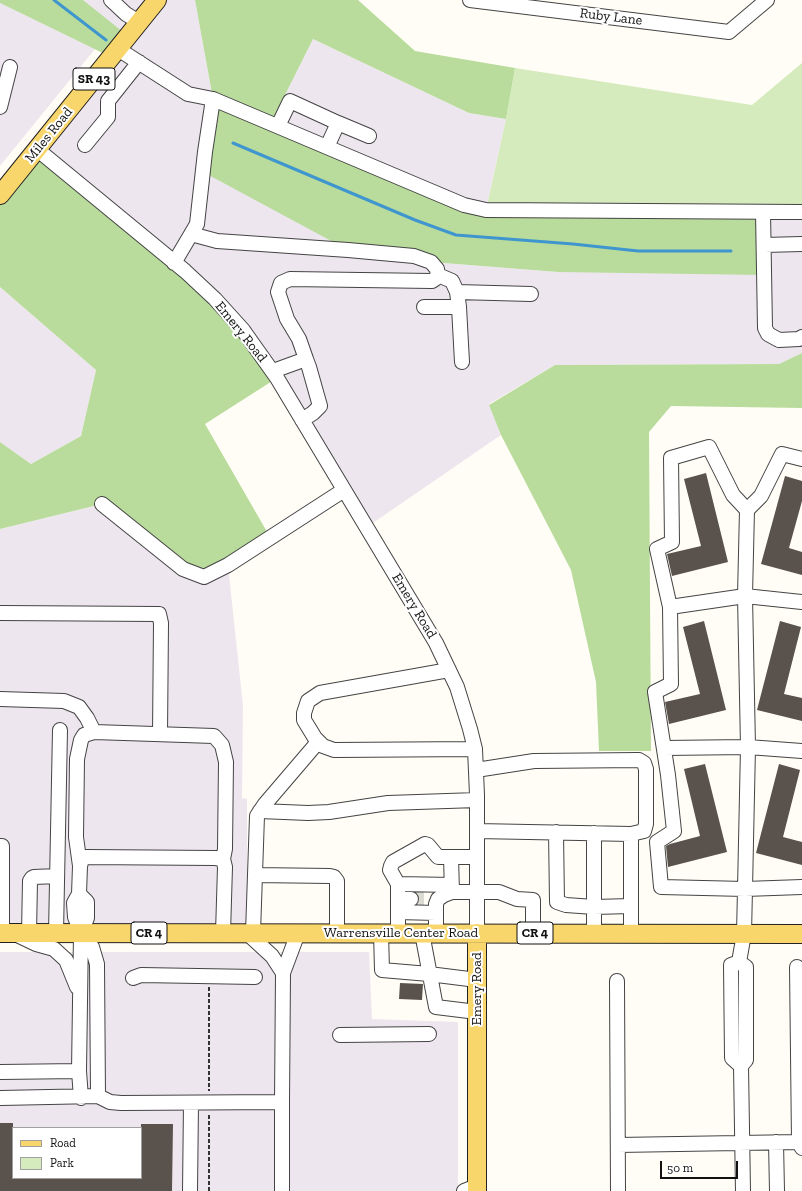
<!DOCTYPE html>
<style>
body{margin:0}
#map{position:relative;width:802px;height:1191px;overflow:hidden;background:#fffdf5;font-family:"Zilla Slab",serif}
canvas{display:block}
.legend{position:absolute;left:12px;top:1127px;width:130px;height:52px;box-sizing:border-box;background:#fff;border:1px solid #a0a0a0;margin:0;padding:5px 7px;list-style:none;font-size:12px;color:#111}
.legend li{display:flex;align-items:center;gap:8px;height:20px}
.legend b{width:20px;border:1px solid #a0a0a0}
.scale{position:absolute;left:660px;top:1161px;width:78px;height:18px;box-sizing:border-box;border:2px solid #111;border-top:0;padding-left:5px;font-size:12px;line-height:14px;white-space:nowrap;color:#111;-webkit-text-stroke:3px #fff;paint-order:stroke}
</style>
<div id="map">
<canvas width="802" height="1191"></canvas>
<ul class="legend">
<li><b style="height:5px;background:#f9d66b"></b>Road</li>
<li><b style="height:11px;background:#d5ebbd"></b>Park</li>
</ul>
<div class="scale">50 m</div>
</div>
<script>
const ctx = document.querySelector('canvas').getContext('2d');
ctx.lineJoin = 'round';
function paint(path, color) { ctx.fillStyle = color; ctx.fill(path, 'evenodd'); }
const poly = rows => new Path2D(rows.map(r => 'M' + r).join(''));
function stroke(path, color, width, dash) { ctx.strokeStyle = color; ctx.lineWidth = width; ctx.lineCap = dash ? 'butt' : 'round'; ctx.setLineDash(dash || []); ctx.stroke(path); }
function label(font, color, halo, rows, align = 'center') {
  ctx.font = font + ' "Zilla Slab",serif'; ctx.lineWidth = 4; ctx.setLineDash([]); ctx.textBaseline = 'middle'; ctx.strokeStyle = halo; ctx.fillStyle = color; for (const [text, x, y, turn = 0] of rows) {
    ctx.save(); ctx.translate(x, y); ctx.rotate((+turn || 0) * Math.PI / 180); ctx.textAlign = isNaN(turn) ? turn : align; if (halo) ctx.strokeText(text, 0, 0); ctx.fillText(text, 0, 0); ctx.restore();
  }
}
paint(poly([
 [81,0,147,0,121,33],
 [157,0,195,0,213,99,431,262,558,272,763,212,802,212,802,353,779,364,555,365,489,404,501,435,367,527,277,378,38,150],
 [0,3,95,49,0,166],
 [313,39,469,113,506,119,486,210,271,123],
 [0,287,96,370,81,436,31,464,0,442],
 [102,504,228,565,243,706,242,798,247,799,247,933,0,933,0,529],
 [0,952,369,952,372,1019,458,1022,458,1191,0,1191],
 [13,1128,141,1128,141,1178,13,1178]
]), '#eee6ef');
paint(poly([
 [802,63,802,212,486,210,506,119,515,68,752,105]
]), '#d5ebbd');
paint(poly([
 [0,0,83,0,128,36,111,57,0,3],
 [195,0,358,0,415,51,515,68,506,119,469,113,313,39,271,123,464,205,763,212,764,275,558,272,431,262,348,250,203,172,213,99],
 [38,150,185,271,277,378,205,424,270,537,204,577,102,504,0,529,0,442,31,464,81,436,96,370,0,287,0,195],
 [802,353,802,408,671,406,649,432,651,751,599,751,596,682,571,570,501,435,489,405,555,365,779,364]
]), '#b9dc9c');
stroke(poly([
 [54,0,106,40],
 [233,143,415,220,456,235,573,244,638,251,731,251]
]), '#3f96cf', 3);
paint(poly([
 [706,473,728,562,672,576,667,554,701,546,684,479],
 [785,476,802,481,802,501,789,548,802,552,802,575,761,564],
 [704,621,726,710,669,724,665,702,700,694,683,627],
 [780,621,801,627,784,694,802,698,802,721,757,710],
 [705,764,727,852,668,867,666,846,670,844,700,836,684,769],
 [779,764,800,770,783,837,802,842,802,865,756,853],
 [400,983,423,984,422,1000,399,999],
 [0,1123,13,1123,13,1178,141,1178,141,1124,173,1124,172,1191,0,1191]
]), '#5a524d');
stroke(poly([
 [411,899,424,899]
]), '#dbdad3', 14, [14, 7]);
const minor = poly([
 [111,0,126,14,139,22],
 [470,0,729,32,767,0],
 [118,49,188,94,213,99,464,205,486,210,802,212],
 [0,107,10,67],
 [338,123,369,136],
 [278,126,290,101,338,123,327,147],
 [85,145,108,117,108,101,139,62],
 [38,150,185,271,215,299,243,330,277,378,436,643,457,687,470,729,475,749,477,795,477,933],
 [763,212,765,328,768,334,779,340,799,339,802,337],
 [191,234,217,241,348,250,414,256,431,262,437,269,438,275,435,279,432,281,290,279,281,283,278,292,287,319,299,339,306,359],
 [764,245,802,244],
 [174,263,197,224,205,152,213,99],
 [438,275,452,281,457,292,459,307,462,362],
 [457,292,531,294],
 [424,307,459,307],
 [273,371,306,359,309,367,320,406,313,413,302,420],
 [102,504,183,569,204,577,228,565,344,490],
 [747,510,761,496,782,454,802,459],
 [670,607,745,596,802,602],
 [0,613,159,614,161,623,160,734],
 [449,670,320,693,308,701,304,713,304,720,315,738,323,746,334,750,475,749],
 [0,699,64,701,79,707,87,718,94,732,214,736,222,745,226,762,225,849,223,859],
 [664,748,748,747,802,751],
 [476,770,534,761,639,760,644,763,646,769,646,824,644,831,631,834,477,831],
 [260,811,308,813,329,812,388,803,477,800],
 [556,832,557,902,566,905,594,907,631,906],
 [631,834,631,934],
 [0,846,2,846,2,933],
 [451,857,452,892],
 [80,866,76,837,77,759,81,740,84,735,94,732],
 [255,875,330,876,334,877,337,881,337,933],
 [398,884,452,885],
 [79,894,87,902,87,918,81,933,79,1071,81,1098],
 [398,899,411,899],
 [398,912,436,913],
 [29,933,30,881,32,878,34,877,57,876],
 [56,933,60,730],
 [247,933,272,956,283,973,298,933],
 [253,933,257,816,265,804,318,742],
 [381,933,382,970,429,974,477,980],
 [398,933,398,884,390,870,391,866,393,862,425,844,428,845,438,857,477,857],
 [422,933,436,1007,477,1012],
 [436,933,436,904,438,899,444,895,452,892,499,892,517,899,533,900,533,933],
 [594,933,594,833],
 [15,934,36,944,54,949,66,960,77,987],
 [739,962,744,934,745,889,748,747,745,596,747,510,733,495,709,447,671,458,672,542,657,549,670,607,671,684,655,692,668,775,674,831,657,842,661,887,745,889,802,887],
 [739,962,746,967,746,1060,741,1066,732,1058,731,965,739,962],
 [797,967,799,1142,802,1148],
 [133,978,141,975,255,977],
 [617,981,618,1191],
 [340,1035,429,1034],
 [741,1066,743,1191],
 [0,1072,79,1071],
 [98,1096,97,964,92,947,81,933,75,917,74,903,79,894,80,866,82,859,86,857,215,858,223,859,225,867,223,933],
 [0,1098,98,1096,110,1102,121,1103,282,1102,283,973],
 [282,1102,282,1191],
 [776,1142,777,1191],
 [618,1145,799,1142],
 [190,1191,191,1103],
 [464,1191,477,1186]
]);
const major = poly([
 [0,195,157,0],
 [0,933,802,934],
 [477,933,477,1191]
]);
stroke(minor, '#444', 16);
stroke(major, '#222', 20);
stroke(poly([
 [209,987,209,1091],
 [209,1191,209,1115]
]), '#333', 2, [4, 2]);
stroke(minor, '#fff', 14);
stroke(major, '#f9d66b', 18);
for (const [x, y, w] of [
 [94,79,42],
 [149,933,36],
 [535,933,36]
]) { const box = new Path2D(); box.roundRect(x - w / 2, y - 11, w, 22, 3); ctx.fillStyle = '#fff'; ctx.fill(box); stroke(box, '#111', 1); }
label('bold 13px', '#111', null, [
 ["SR 43",94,79],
 ["CR 4",149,933],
 ["CR 4",535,933]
]);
label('14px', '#111', '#fff', [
 ["Ruby Lane",611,17,7],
 ["Miles Road",49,135,-51],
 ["Emery Road",241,332,51],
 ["Emery Road",414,606,59],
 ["Warrensville Center Road",401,933],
 ["Emery Road",477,989,-90]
]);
</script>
